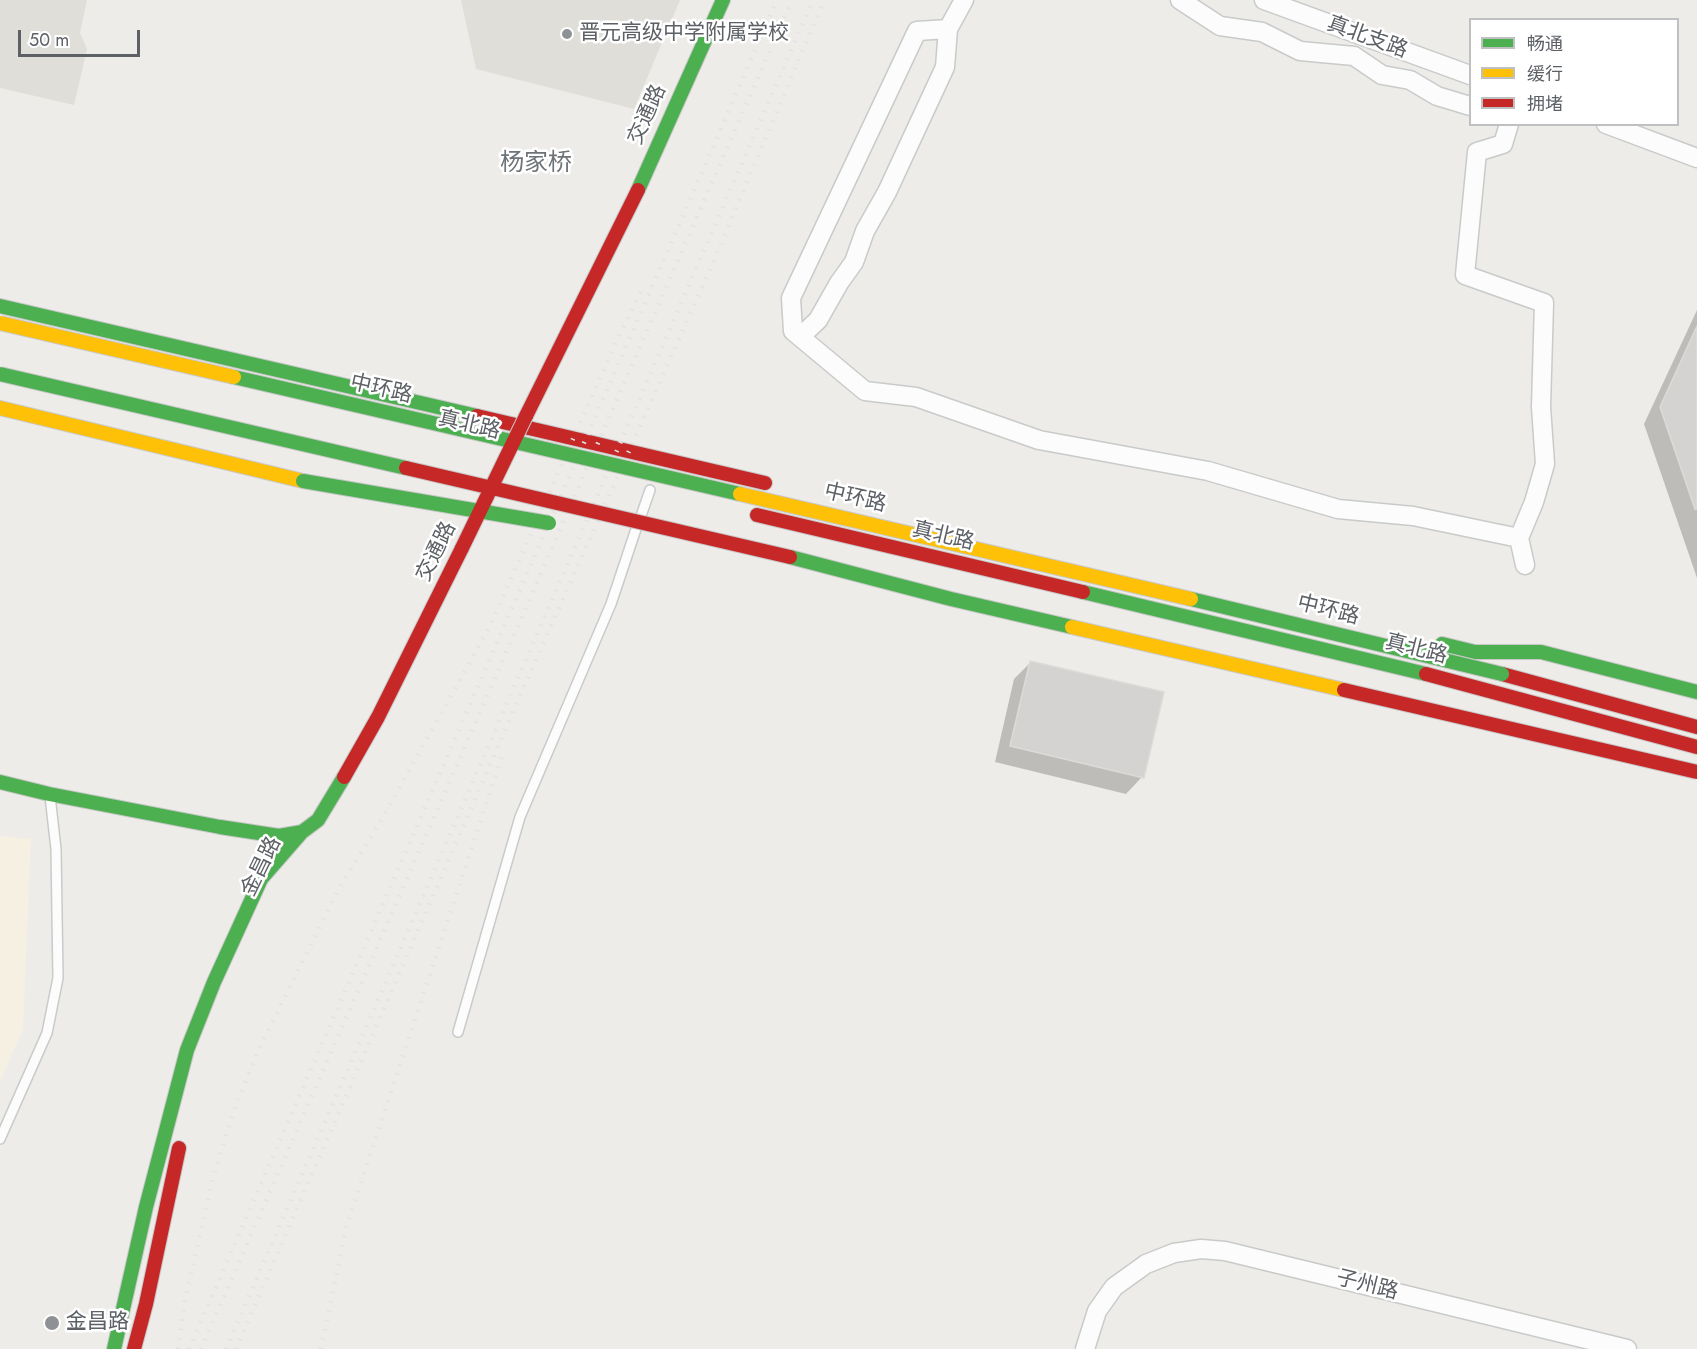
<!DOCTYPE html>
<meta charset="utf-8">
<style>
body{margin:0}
#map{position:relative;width:1697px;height:1349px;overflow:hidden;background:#edece8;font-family:Jost,"Noto Sans SC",sans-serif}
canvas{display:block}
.legend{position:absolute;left:1469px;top:18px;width:210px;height:108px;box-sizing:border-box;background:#fff;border:2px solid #bec0c2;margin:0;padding:8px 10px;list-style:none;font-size:18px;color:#5d6166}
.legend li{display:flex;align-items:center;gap:12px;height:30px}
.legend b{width:30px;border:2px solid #bec0c2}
.scale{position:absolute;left:18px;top:30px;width:122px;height:27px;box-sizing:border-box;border:3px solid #5d6166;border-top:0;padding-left:8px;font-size:18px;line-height:21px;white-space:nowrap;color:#5d6166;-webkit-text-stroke:4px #fff;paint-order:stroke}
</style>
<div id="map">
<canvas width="1697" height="1349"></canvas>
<ul class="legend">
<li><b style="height:8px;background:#4caf50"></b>畅通</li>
<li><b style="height:8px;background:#ffc107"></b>缓行</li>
<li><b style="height:8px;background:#c62828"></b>拥堵</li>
</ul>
<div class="scale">50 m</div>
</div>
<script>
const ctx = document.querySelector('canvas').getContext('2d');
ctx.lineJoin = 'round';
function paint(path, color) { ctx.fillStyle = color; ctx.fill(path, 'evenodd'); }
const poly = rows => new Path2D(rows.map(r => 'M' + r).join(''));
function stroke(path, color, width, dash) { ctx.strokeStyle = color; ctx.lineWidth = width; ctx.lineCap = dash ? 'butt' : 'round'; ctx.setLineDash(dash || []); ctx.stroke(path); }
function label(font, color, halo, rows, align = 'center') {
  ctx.font = font + ' Jost,"Noto Sans SC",sans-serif'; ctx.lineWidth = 5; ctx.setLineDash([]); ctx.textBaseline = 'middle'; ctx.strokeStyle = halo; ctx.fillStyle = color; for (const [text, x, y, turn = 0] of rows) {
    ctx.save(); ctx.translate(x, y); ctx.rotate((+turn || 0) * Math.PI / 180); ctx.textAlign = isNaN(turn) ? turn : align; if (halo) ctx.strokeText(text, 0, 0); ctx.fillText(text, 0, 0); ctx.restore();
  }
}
paint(poly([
 [0,836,31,839,23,1029,0,1082]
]), '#f6f0e2');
paint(poly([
 [0,0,87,0,80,33,87,49,74,105,0,88],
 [461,0,680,0,634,109,476,69]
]), '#e0ded8');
paint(poly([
 [1697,310,1697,578,1644,424],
 [1031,662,1142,777,1126,794,995,762,1014,679]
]), '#0003');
const building = poly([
 [1697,326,1697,509,1695,509,1660,407,1697,326],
 [1030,661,1164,692,1144,778,1010,746,1030,661]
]);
paint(building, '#d4d3d1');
stroke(building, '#dcdbd7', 1.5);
const lane = poly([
 [641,516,650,490],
 [458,1032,520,817,611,604,636,529],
 [0,1139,47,1033,58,978,56,849,50,796]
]);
const street = poly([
 [964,0,948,29,917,31,791,298,793,331,865,391,916,397,1039,440,1208,471,1338,509,1413,516,1519,538,1534,502,1545,464,1541,407,1544,303,1465,275,1477,152,1503,144,1509,124],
 [1180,0,1220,26,1262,32,1300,51,1354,56,1382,75,1410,80,1437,96,1470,106],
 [1264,0,1470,75],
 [1606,124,1697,158],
 [800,337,818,320,839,283,854,262,865,231,887,192,945,67,948,29],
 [1519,538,1525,565],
 [1085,1349,1097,1311,1114,1287,1146,1264,1174,1253,1201,1249,1225,1251,1627,1349]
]);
const fast = poly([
 [638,190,723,0],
 [0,306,477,416],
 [1083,592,1426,674],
 [1442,644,1475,652,1541,652,1697,692],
 [0,782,49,794,220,827,279,836,302,832,318,820,344,777],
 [114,1349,146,1207,187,1050,214,982,261,879,302,832]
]);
const slow = poly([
 [0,408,303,481]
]);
const jam = poly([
 [477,416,765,483],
 [526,416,638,190],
 [757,515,1083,592],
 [1426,674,1697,747],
 [1502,674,1697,727],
 [344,777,378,717,462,548],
 [134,1349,146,1304,179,1148]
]);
stroke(lane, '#c9caca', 12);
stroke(street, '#c9caca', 21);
stroke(fast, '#c8c8c9', 16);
stroke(slow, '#c8c8c9', 16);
stroke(jam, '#c8c8c9', 16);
stroke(lane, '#fcfcfc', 9);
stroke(street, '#fcfcfc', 18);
stroke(fast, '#4caf50', 14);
stroke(slow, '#ffc107', 14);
stroke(jam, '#c62828', 14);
stroke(poly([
 [178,1349,185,1299,213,1178,233,1113,258,1051,337,892,387,810,489,628,616,342,641,292],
 [189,1349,777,0],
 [201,1349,792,0],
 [226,1349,813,0],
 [236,1349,523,689,715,258,824,0],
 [321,1349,346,1228,503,753]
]), '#e3e3e3', 4.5, [1.5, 8]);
const fastBridge = poly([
 [0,374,406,468],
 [234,377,740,494],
 [303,481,549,523],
 [790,557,951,599,1072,627],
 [1191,599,1502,674]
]);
const slowBridge = poly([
 [0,323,234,377],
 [740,494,1191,599],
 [1072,627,1344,690]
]);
const jamBridge = poly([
 [406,468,790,557],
 [462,548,526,416],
 [1344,690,1697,772]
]);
stroke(fastBridge, '#c8c8c9', 16, []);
stroke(slowBridge, '#c8c8c9', 16, []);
stroke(jamBridge, '#c8c8c9', 16, []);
stroke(fastBridge, '#4caf50', 14);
stroke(slowBridge, '#ffc107', 14);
stroke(jamBridge, '#c62828', 14);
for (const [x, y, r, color] of [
 [567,34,6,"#8f9294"],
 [52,1323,8,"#8f9294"]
]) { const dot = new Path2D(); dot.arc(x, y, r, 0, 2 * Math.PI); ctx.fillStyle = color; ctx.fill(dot); stroke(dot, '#fff', 2); }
label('21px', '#5d6166', '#fff', [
 ["晋元高级中学附属学校",579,34],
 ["金昌路",66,1323]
], 'left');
label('21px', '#5d6166', '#fff', [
 ["真北支路",1367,38,20],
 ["交通路",648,115,-66],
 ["中环路",381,390,13],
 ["真北路",469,426,13],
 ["中环路",855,499,13],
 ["真北路",943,537,13],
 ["交通路",437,552,-64],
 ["中环路",1328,611,14],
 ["真北路",1416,650,14],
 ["金昌路",262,867,-64],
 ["子州路",1367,1286,14]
]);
label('24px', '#6e7378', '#fff', [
 ["杨家桥",536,164]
]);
</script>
